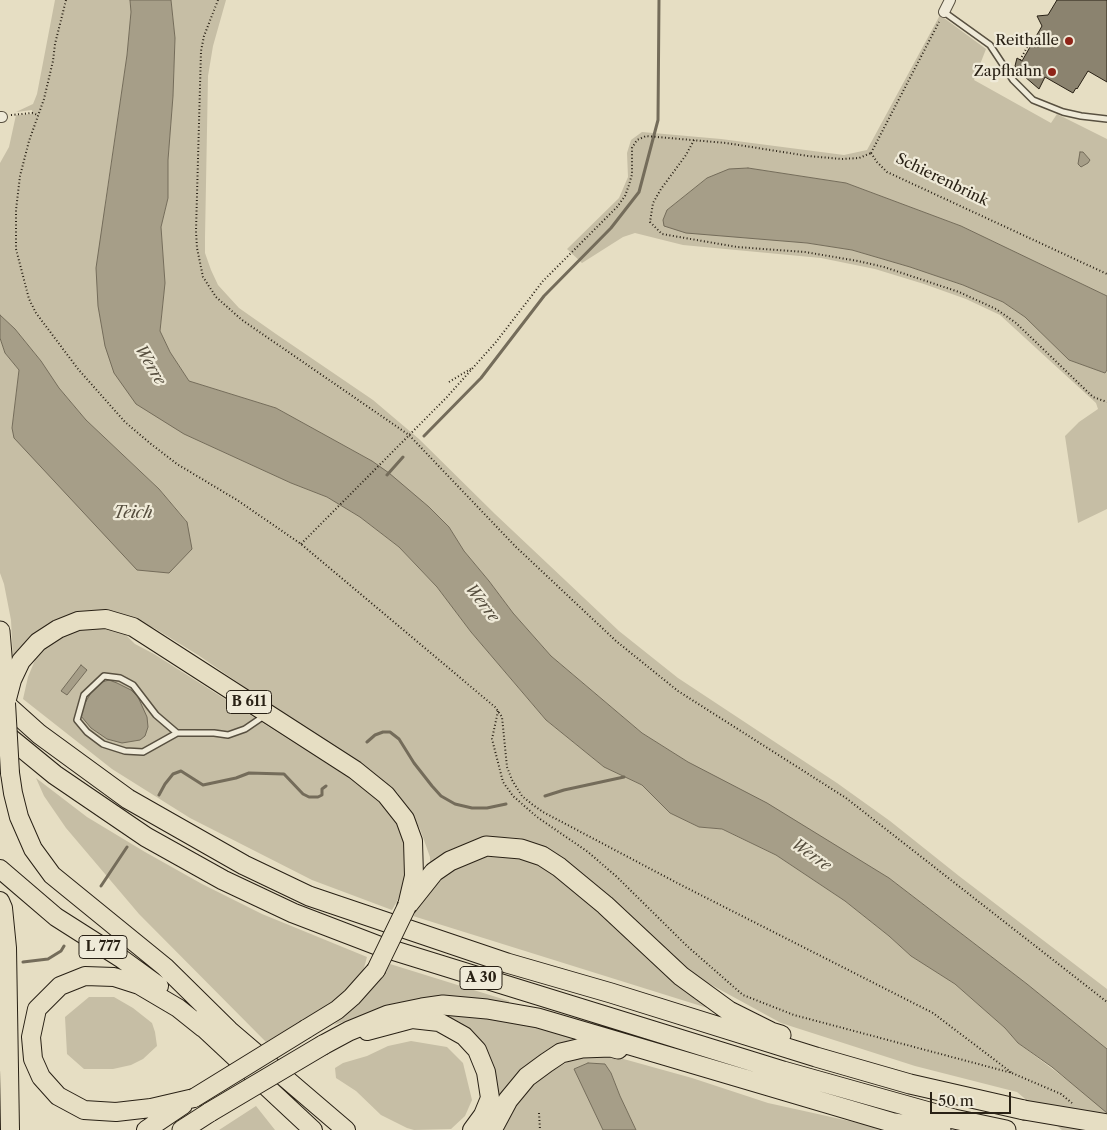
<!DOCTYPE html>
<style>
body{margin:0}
#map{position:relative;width:1107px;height:1130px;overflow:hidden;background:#e6dec3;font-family:"Libre Caslon Text",serif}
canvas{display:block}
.scale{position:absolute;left:930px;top:1092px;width:81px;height:22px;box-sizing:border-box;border:2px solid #292115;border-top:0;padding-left:6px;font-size:15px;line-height:18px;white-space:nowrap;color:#292115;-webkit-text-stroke:4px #efead8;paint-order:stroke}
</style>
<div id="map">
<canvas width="1107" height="1130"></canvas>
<div class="scale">50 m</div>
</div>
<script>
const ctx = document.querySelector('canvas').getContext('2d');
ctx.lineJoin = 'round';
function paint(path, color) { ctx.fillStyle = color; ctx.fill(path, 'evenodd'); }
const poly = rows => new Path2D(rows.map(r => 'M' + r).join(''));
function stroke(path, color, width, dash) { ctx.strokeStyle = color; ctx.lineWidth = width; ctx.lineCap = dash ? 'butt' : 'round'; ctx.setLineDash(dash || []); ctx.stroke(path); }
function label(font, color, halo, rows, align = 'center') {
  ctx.font = font + ' "Libre Caslon Text",serif'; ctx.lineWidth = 4.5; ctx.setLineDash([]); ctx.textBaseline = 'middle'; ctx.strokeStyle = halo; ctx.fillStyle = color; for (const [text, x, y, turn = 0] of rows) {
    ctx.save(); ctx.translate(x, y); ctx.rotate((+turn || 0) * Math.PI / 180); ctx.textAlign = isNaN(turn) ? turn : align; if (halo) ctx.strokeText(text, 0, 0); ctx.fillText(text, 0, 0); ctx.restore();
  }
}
paint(poly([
 [55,0,130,0,131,12,127,55,105,204,184,434,291,483,327,497,360,517,399,547,437,587,471,632,546,720,604,767,642,785,670,813,699,827,721,829,776,855,845,901,889,936,911,956,955,984,1005,1028,1018,1043,1107,1110,1107,1130,1062,1130,1017,1092,915,1066,781,1023,695,976,550,851,520,838,496,837,476,840,447,851,430,864,430,857,420,829,397,792,198,655,154,628,115,616,67,615,37,635,13,659,11,620,4,584,0,573,0,338,5,353,19,370,12,428,187,521,159,489,86,420,59,388,41,361,15,329,0,315,0,163,9,147,16,115,32,114,32,110,16,112,33,104,37,94],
 [171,0,226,0,213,46,208,76,205,237,205,253,211,270,218,285,228,296,239,308,276,334,373,400,419,439,495,514,619,631,678,678,837,783,890,821,959,876,1107,989,1107,1049,1027,984,889,878,688,762,642,733,551,656,513,613,489,581,464,551,449,527,372,461,276,408,189,381,170,352,160,332,165,283,161,227,168,198,168,160,173,96,175,38],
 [940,15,986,49,974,80,1051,123,1057,114,1107,139,1107,296,961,226,846,183,748,168,707,178,667,210,807,243,852,250,910,267,963,285,1003,302,1025,317,1069,360,1105,373,1107,370,1107,509,1078,523,1065,436,1079,422,1098,409,1096,403,1000,315,966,299,924,284,875,269,821,258,683,245,635,233,623,237,582,263,567,249,619,198,628,177,627,153,631,140,642,132,721,139,844,155,867,150],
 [100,625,122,631,135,644,154,654,351,779,383,805,400,827,409,854,409,880,392,910,312,880,190,818,112,769,23,699,28,677,35,660,43,649,70,632],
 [36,778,87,817,145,852,202,884,262,914,367,957,362,975,343,996,266,1042,139,914,66,828,44,796],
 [489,853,522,855,554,872,714,1010,413,916,432,885,457,866],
 [390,964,509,1001,509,1003,486,1002,385,1008,334,1025,382,978],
 [89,997,114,997,133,1008,152,1023,155,1032,157,1046,143,1059,131,1065,113,1069,84,1069,67,1054,65,1017],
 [434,1013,488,1013,606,1041,559,1050,490,1122,492,1074],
 [411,1041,447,1047,463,1063,472,1100,465,1116,451,1129,414,1130,407,1128,381,1115,356,1091,336,1078,335,1068,343,1063,367,1056,388,1046],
 [602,1053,692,1078,768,1103,890,1130,636,1130,620,1096,611,1073,605,1064,588,1063,574,1069,603,1130,502,1130,515,1104,527,1085,573,1059],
 [256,1106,275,1130,219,1130]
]), '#c6bea5');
const water = poly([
 [130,0,171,0,175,38,173,96,168,160,168,198,161,227,165,283,160,331,170,352,189,381,276,408,372,461,389,473,429,507,449,527,464,551,489,581,513,613,551,656,642,733,688,762,767,803,889,878,1027,984,1107,1049,1107,1113,1052,1067,1018,1043,1005,1028,955,984,911,956,889,936,845,901,776,855,722,829,699,827,670,813,642,785,604,767,546,720,471,632,437,587,399,547,360,517,327,497,291,483,184,434,136,404,114,373,105,346,98,306,96,268,127,55,131,12,130,0],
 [1080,152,1083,152,1090,160,1088,163,1081,167,1078,164,1080,152],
 [748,168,846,183,961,226,1107,296,1107,370,1105,373,1069,360,1025,317,1003,302,963,285,910,267,852,250,807,243,686,233,664,226,663,220,667,210,707,178,729,169,748,168],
 [0,315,15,329,41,361,59,388,86,420,159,489,187,522,192,549,169,573,137,570,14,438,12,428,19,370,5,353,0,338,0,315],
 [81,665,87,670,67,695,61,691,81,665],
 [109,680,117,683,131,690,138,697,147,717,148,727,145,736,140,740,122,743,107,739,91,728,81,716,81,710,92,691,102,682,109,680],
 [588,1063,605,1064,611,1073,620,1096,636,1130,603,1130,574,1069,588,1063]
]);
paint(water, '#a69e88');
stroke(water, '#746c5a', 1);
stroke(poly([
 [424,436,481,378,544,296,611,228,639,192,658,120,659,0],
 [387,475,403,457],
 [367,742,375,735,383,732,390,732,399,739,414,763,432,786,441,796,455,804,472,808,487,808,506,804],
 [159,795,165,784,173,774,181,771,203,785,236,778,249,773,284,774,303,794,309,797,318,797,322,795,322,789,326,786],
 [545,796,564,790,624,777],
 [101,886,127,847],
 [23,962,48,959,61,951,64,946]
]), '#746c5a', 3);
const building = poly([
 [1057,0,1107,0,1107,82,1088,71,1077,89,1076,88,1073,93,1045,77,1039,89,1017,70,1015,66,1017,58,1022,61,1042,26,1037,16,1048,15,1057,0]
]);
paint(building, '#8b836f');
stroke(building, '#292115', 1);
const service = poly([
 [944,12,990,45,1013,80,1033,100,1063,112,1081,116,1107,119],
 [177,733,143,752,125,751,103,744,87,732,77,720,84,695,104,676,120,678,133,685,156,715,177,733,214,733,228,735,245,729,264,716]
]);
const minor = poly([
 [944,12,950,0],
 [0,117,2,117]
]);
const trunk = poly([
 [7,699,12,680,21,661,38,642,58,629,78,621,106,619,133,627,355,770,386,795,405,819,413,841,414,876,407,906],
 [10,773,13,793,19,817,33,849,52,875,165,967,229,1030,346,1130],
 [0,869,56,917,122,959,159,986],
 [0,901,3,908,7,948,10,1130],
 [195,1020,313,1130],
 [306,1029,337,1010,352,997,376,970],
 [367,1031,412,1019,439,1022,464,1036,477,1050,486,1072,490,1098,483,1115,472,1130],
 [194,1098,151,1108,116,1112,84,1110,58,1096,41,1077,33,1059,31,1037,37,1009,60,986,85,976,114,977,139,985,178,1008,203,1028],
 [146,1130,183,1105]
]);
const motorway = poly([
 [0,631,6,703],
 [0,699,39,734,128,799,244,865,309,896,507,963,611,993,816,1057,910,1084,1024,1110],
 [0,730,55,775,146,837,223,880,293,913,379,946,783,1071,954,1119,1006,1130],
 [407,906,434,872,450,861,486,846,521,849,542,856,559,867,605,905,681,976,729,1011,771,1032,781,1035],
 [323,1045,349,1031,388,1015,422,1008,443,1005,487,1009,538,1018,894,1123,941,1130],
 [182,1130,210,1112],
 [492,1130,508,1100,527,1077,546,1063,561,1053,582,1048,611,1047,618,1049]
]);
stroke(service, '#585040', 8);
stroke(minor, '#585040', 12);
stroke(trunk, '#292115', 20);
stroke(motorway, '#292115', 21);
stroke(poly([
 [66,0,55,44,53,61,44,99,29,141,20,176,16,210,16,249,29,299,36,313,78,369,125,422,151,444,177,464,237,500,301,544,495,707,502,717,507,767,512,780,522,796,533,805,543,812,681,885,933,1013,1012,1073],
 [218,0,204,36,201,51,196,231,197,248,203,277,216,297,242,320,409,435,515,546,616,641,678,691,846,798,1107,1002],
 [1020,60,1029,44],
 [11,115,32,113,38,115],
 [694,140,686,155,661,189,653,203,650,222,662,234,737,247,805,252,858,261,884,267,959,292,996,309,1016,323,1093,397,1107,402],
 [871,153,877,162,887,172,1107,274],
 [871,153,939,22],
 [449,382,472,368],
 [301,544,447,397,496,342,543,281,617,207,625,196,629,185,632,174,632,148,637,140,646,136,726,143,808,156,842,159,859,158,871,153],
 [498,711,492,739,503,782,513,796,537,817,588,852,617,877,687,946,743,995,794,1015,1012,1073,1061,1094,1072,1103],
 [539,1113,540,1130]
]), '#292115', 2, [1, 2.5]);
stroke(service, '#efead8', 5);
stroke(minor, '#efead8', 10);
stroke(trunk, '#e6dec3', 18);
stroke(motorway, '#e6dec3', 19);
const trunkBridge = poly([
 [6,703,10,773],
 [376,970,407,906],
 [194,1098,306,1029]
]);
const motorwayBridge = poly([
 [1024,1110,1107,1124],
 [210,1112,323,1045]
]);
stroke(trunkBridge, '#292115', 20, []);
stroke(motorwayBridge, '#292115', 21, []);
stroke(trunkBridge, '#e6dec3', 18);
stroke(motorwayBridge, '#e6dec3', 19);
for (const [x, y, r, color] of [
 [1069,41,5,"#8f2418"],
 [1052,72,5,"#8f2418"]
]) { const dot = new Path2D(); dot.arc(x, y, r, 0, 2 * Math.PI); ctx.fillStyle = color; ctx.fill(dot); stroke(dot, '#efead8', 2); }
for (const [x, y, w] of [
 [249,702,45],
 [103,947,48],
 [481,978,42]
]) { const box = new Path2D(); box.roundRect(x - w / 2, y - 11.5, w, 23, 4); ctx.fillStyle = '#efead8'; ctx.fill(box); stroke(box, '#292115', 1); }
label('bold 14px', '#292115', null, [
 ["B 611",249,702],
 ["L 777",103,947],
 ["A 30",481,978]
]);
label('15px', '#292115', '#efead8', [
 ["Reithalle",1059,41],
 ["Zapfhahn",1042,72]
], 'right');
label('15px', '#292115', '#efead8', [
 ["Schierenbrink",942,180,26]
]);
label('italic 16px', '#554d3d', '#efead8', [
 ["Werre",150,365,59],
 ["Teich",133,513],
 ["Werre",482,603,52],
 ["Werre",811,855,35]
]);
</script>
